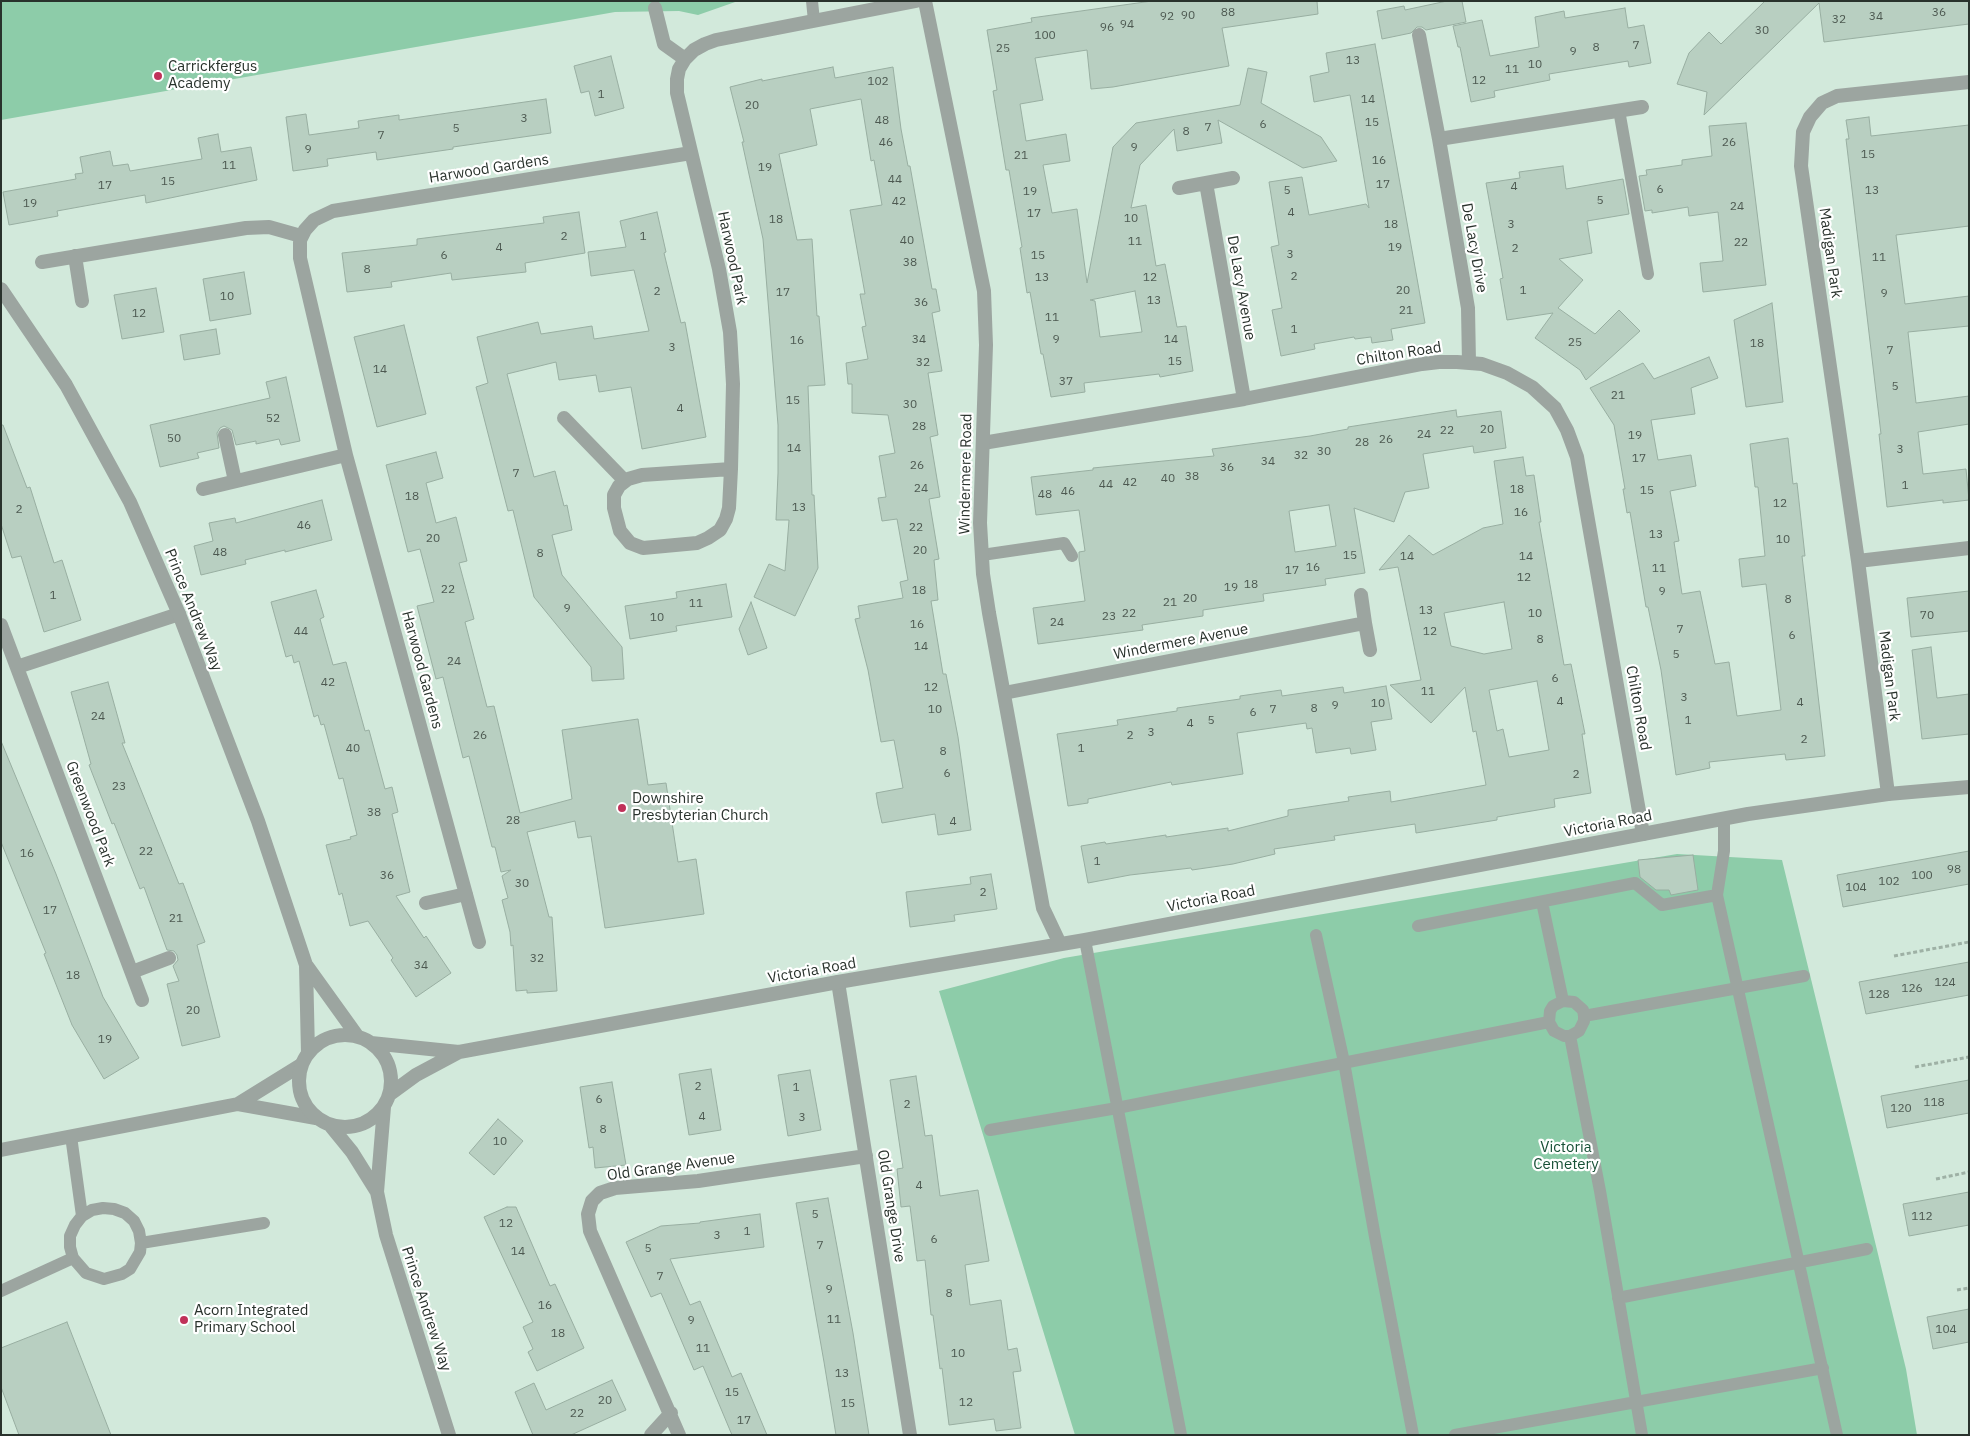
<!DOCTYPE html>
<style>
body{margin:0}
#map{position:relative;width:1970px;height:1436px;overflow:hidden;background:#d2e9db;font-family:"IBM Plex Sans",sans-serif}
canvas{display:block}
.frame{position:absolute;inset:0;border:2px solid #29322c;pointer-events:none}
</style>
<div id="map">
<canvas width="1970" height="1436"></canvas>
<div class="frame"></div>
</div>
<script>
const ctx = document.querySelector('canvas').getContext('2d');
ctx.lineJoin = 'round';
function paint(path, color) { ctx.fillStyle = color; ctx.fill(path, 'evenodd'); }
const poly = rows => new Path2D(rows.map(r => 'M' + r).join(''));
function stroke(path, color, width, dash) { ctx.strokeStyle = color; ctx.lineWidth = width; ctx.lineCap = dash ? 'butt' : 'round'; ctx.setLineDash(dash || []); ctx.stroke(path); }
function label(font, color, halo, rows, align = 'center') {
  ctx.font = font + ' "IBM Plex Sans",sans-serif'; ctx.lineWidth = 4.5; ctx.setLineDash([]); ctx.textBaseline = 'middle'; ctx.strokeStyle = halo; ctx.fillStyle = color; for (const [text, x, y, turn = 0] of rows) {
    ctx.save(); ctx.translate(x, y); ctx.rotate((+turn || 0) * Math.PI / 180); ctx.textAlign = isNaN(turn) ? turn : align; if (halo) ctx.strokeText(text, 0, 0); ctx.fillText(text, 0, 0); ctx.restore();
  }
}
paint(poly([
 [1,1,738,1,698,15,679,11,615,12,1,120],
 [1677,854,1782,860,1906,1369,1917,1435,1075,1435,939,991,1064,958]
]), '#8dcca9');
const building = poly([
 [1152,1,1317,1,1318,14,1222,28,1229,66,1113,87,1091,89,1087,50,1035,58,1043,100,1020,104,1026,141,1066,134,1070,161,1043,165,1052,213,1077,209,1087,283,1113,147,1136,123,1240,105,1248,68,1267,72,1261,103,1321,137,1337,161,1303,168,1218,120,1222,143,1177,151,1174,129,1140,165,1131,208,1146,205,1156,266,1165,264,1177,327,1186,326,1193,371,1160,377,1159,374,1084,383,1085,392,1051,397,1043,354,1041,354,1030,292,1027,293,1020,248,1022,247,1009,170,1006,170,993,91,997,90,987,30,1032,22,1031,18,1152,1],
 [1135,291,1142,332,1100,337,1095,301,1090,300,1135,291],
 [1447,1,1462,1,1466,22,1426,30,1422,27,1417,27,1411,33,1382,39,1377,11,1404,6,1405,10,1447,1],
 [1765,1,1969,1,1969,24,1824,42,1819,3,1704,115,1707,92,1677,84,1689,53,1709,32,1721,44,1765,1],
 [1625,8,1628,28,1644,25,1651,63,1629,67,1628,61,1549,74,1550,80,1494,91,1495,97,1471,102,1460,47,1458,47,1453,26,1482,20,1490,56,1539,47,1535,17,1564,11,1565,18,1625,8],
 [1375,44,1425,323,1391,329,1393,340,1372,343,1371,337,1355,339,1354,337,1314,344,1315,349,1281,356,1272,310,1282,308,1271,247,1279,245,1269,182,1302,177,1309,215,1366,204,1369,208,1350,95,1314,102,1310,76,1329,72,1326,53,1375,44],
 [611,56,624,108,595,116,589,91,581,93,574,66,611,56],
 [833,67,835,78,893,67,901,129,908,166,910,166,932,289,936,289,940,311,932,313,942,371,928,373,938,435,930,437,940,497,929,499,939,559,934,560,938,600,931,601,943,674,946,674,958,737,971,830,938,835,935,814,882,823,878,805,876,793,903,788,894,740,881,742,868,670,855,619,860,618,858,606,903,598,900,582,908,580,897,519,882,521,878,498,886,497,879,456,895,453,888,415,852,413,852,384,848,384,846,363,868,359,862,327,866,326,860,294,865,294,850,210,882,205,874,160,871,161,861,99,810,109,817,145,779,154,797,240,812,239,817,316,819,316,825,385,808,386,812,495,814,495,818,568,795,616,754,597,769,564,785,571,789,520,776,520,778,473,778,425,763,239,742,142,744,142,730,87,762,79,762,81,833,67],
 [546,99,551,133,453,147,453,149,377,160,376,152,327,159,328,166,293,171,286,117,306,114,309,135,359,128,358,121,371,119,399,115,399,120,546,99],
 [1869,117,1871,136,1969,125,1969,226,1896,235,1905,304,1969,296,1969,326,1908,332,1916,403,1969,396,1969,424,1918,432,1923,474,1966,469,1969,500,1943,503,1943,500,1887,507,1879,434,1881,434,1846,139,1849,139,1846,120,1869,117],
 [1746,123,1766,285,1703,292,1700,263,1723,261,1718,212,1689,216,1688,207,1652,213,1652,210,1645,211,1639,176,1647,175,1646,170,1682,165,1682,160,1712,156,1709,126,1746,123],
 [218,134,221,152,251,147,257,180,146,203,145,195,57,211,58,216,9,225,3,192,76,179,75,174,83,173,80,157,110,151,113,166,128,164,130,171,202,159,198,138,218,134],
 [1563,166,1566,189,1623,179,1629,214,1587,221,1592,253,1559,259,1583,280,1558,308,1595,334,1619,310,1640,331,1586,380,1580,370,1535,338,1553,313,1507,320,1500,279,1503,278,1486,183,1520,178,1519,172,1563,166],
 [579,212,585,253,525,263,526,272,452,280,451,273,391,282,392,287,347,292,342,253,417,245,417,239,544,223,543,217,579,212],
 [657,212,666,252,664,253,681,323,685,322,706,437,642,449,631,387,599,392,596,375,559,380,556,362,507,374,534,477,555,471,564,506,567,505,572,530,552,535,562,575,622,647,624,679,592,681,591,667,534,597,513,510,508,511,476,387,488,383,477,337,538,322,541,334,592,326,594,339,649,331,634,270,591,276,588,252,626,247,620,221,657,212],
 [244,272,251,314,210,321,203,279,244,272],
 [156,288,164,332,122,339,114,295,156,288],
 [1772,303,1783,402,1746,407,1734,320,1772,303],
 [404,325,426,414,377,427,354,337,404,325],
 [216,329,220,354,184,360,180,335,216,329],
 [1709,357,1718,378,1691,388,1695,414,1651,420,1658,460,1691,455,1696,486,1670,491,1679,541,1674,542,1682,594,1700,591,1715,664,1729,662,1737,716,1781,710,1766,584,1742,587,1739,559,1765,556,1758,487,1755,487,1750,444,1788,438,1793,484,1797,483,1805,556,1802,556,1825,756,1786,760,1785,754,1709,762,1710,768,1676,775,1661,670,1648,607,1646,607,1630,512,1627,513,1623,489,1625,489,1614,425,1590,388,1643,363,1654,379,1709,357],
 [286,377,300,441,281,445,279,439,256,444,256,441,236,445,232,430,224,426,220,428,217,433,219,448,197,453,199,458,160,467,150,425,270,398,266,382,286,377],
 [1456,410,1457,417,1501,411,1506,448,1474,453,1473,446,1423,454,1429,488,1405,492,1394,522,1354,508,1365,573,1325,579,1326,585,1263,594,1264,601,1203,610,1203,616,1142,625,1143,630,1038,644,1033,608,1085,601,1079,560,1079,552,1085,551,1079,510,1036,515,1031,477,1093,470,1093,468,1214,456,1212,449,1310,436,1348,429,1348,427,1456,410],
 [1329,505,1336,546,1295,552,1289,511,1329,505],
 [1,425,3,425,27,488,30,487,54,563,62,560,81,620,44,632,21,556,12,558,1,524,1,425],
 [436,452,443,478,426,483,436,523,456,517,467,561,459,563,474,619,465,622,487,707,494,706,520,813,572,799,562,730,638,719,648,785,666,783,678,862,696,859,704,914,605,928,591,836,578,838,575,821,527,832,549,917,552,917,557,991,527,993,527,990,516,991,513,945,511,946,510,932,502,900,508,898,502,876,511,870,501,872,495,847,492,847,469,756,463,758,443,677,436,679,417,606,434,602,420,549,408,552,386,465,436,452],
 [1523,457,1526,476,1534,475,1541,522,1539,522,1557,625,1564,665,1571,664,1585,734,1582,734,1591,793,1554,799,1555,807,1497,817,1497,820,1416,833,1415,824,1334,836,1335,840,1274,849,1275,854,1233,864,1192,870,1191,868,1130,875,1088,883,1081,846,1105,842,1106,844,1166,835,1166,837,1228,828,1228,831,1288,816,1288,810,1349,801,1348,797,1390,791,1391,802,1486,785,1476,731,1473,732,1465,687,1431,723,1390,685,1421,680,1398,567,1379,570,1409,535,1433,555,1483,528,1503,524,1494,461,1523,457],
 [1504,602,1512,649,1484,654,1451,646,1444,613,1504,602],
 [1537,681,1549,750,1509,757,1503,729,1497,731,1489,690,1537,681],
 [322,500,332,540,285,552,285,550,245,560,246,564,201,575,194,546,213,541,209,523,235,518,236,523,322,500],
 [726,584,732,617,676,626,677,631,630,639,625,606,677,598,676,592,726,584],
 [316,590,324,617,320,619,333,665,346,662,365,731,369,730,385,789,392,787,398,812,392,814,410,892,396,896,424,938,426,936,451,973,416,997,391,960,393,958,368,921,350,926,342,893,339,895,326,845,351,839,350,837,357,835,343,778,339,779,324,724,321,725,318,715,314,717,299,661,294,663,292,655,286,657,271,602,316,590],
 [1969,591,1969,631,1911,637,1907,598,1969,591],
 [751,602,767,648,748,655,739,629,751,602],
 [1931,647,1937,698,1969,694,1969,734,1922,739,1912,650,1931,647],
 [108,682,125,743,122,743,179,884,183,883,205,942,197,945,220,1037,182,1046,167,984,179,981,173,966,178,960,177,955,174,951,167,950,144,887,140,889,114,823,112,824,89,765,91,764,71,692,108,682],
 [1386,686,1392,719,1371,722,1376,750,1351,754,1350,748,1316,753,1312,728,1307,729,1306,723,1237,733,1243,774,1172,785,1171,782,1088,799,1088,803,1068,806,1057,734,1118,725,1117,720,1177,711,1177,708,1240,699,1240,696,1281,690,1282,696,1343,687,1344,693,1386,686],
 [1,741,56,874,103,997,139,1058,104,1079,72,1025,44,954,46,953,1,842,1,741],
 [1969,851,1969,884,1843,907,1837,875,1969,851],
 [1693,855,1698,890,1671,895,1669,890,1656,890,1640,877,1638,860,1693,855],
 [991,874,997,909,954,915,955,921,910,927,906,892,971,884,970,877,991,874],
 [1969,962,1969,995,1866,1014,1859,982,1969,962],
 [711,1069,721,1130,689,1135,679,1074,711,1069],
 [810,1070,821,1130,788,1136,778,1075,810,1070],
 [916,1076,925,1136,932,1135,940,1196,978,1190,989,1261,965,1265,970,1305,1001,1300,1008,1350,1017,1348,1021,1371,1013,1372,1021,1428,996,1431,994,1419,949,1425,942,1368,940,1369,933,1315,931,1315,925,1260,917,1261,910,1206,901,1207,897,1169,903,1168,890,1080,916,1076],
 [1969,1080,1969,1113,1887,1128,1881,1096,1969,1080],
 [612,1082,626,1165,595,1168,593,1147,589,1148,580,1087,612,1082],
 [498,1119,523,1141,494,1175,469,1153,498,1119],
 [1969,1192,1969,1225,1909,1236,1903,1204,1969,1192],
 [828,1198,853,1333,869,1435,836,1435,824,1362,796,1203,828,1198],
 [507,1207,516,1207,550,1286,555,1284,584,1348,537,1371,528,1352,533,1349,523,1327,533,1322,484,1217,507,1207],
 [760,1214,764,1247,670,1259,690,1305,700,1301,732,1377,741,1373,767,1435,732,1435,703,1366,694,1370,661,1293,651,1297,626,1242,661,1226,700,1223,700,1222,760,1214],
 [1969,1309,1969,1342,1933,1349,1927,1317,1969,1309],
 [67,1322,111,1435,19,1435,1,1387,1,1348,67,1322],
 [612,1380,626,1410,571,1435,533,1435,515,1392,534,1383,546,1410,612,1380]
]);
paint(building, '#b8cfc1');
stroke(building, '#98aea1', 1);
stroke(poly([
 [1894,956,1969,942],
 [1915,1067,1969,1057],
 [1936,1179,1969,1172],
 [1957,1290,1969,1288]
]), '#9eb1a5', 3, [4, 2.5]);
stroke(poly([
 [812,1,814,21],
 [1619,110,1648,274],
 [982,555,1064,543,1072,556],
 [1717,895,1724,851,1724,818],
 [1542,902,1563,1001,1553,1006,1550,1011,1549,1022,1554,1031,1564,1036,1570,1036,1600,1191,1642,1435],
 [1418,926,1635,883,1662,905,1717,895,1837,1435],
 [1316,935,1344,1062,1375,1237,1413,1435],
 [1085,940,1181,1435],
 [1563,1001,1574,1002,1583,1010,1584,1016,1804,976],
 [1570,1036,1579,1031,1584,1021,1584,1016],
 [990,1130,1117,1108,1549,1022],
 [71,1136,82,1216,75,1225,70,1236,70,1247,73,1258,86,1273,104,1279,122,1274,130,1269,140,1252,141,1243,139,1231,134,1221,125,1213,114,1209,103,1208,92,1210,82,1216],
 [141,1243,264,1223],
 [1,1291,73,1258],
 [1618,1298,1867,1249],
 [1455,1435,1823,1368]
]), '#9ca5a0', 12);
stroke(poly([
 [655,8,664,44,685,59],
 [1419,35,1439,139,1468,308,1469,363],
 [1439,139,1642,107],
 [1206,183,1233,178],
 [1179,188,1206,183,1244,399],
 [75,256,82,301],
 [42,262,246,228,269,227,301,236],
 [564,418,625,481],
 [225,435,235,481],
 [983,443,1244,399,1422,364,1439,362,1457,362,1482,364,1507,373,1532,387,1555,408,1567,430,1577,457,1643,834],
 [731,469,642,475,628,479,619,486,614,495,614,508,620,531,630,543,643,548,697,543,708,538,720,530,726,519,729,508,731,469,733,384,730,332,719,269,677,93,677,79,679,69,685,59,694,50,705,44,716,40,916,1],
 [203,489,346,455],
 [1858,561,1969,548],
 [1365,623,1370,650],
 [1,625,142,1000],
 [17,667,179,614],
 [1004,693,1365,623,1361,595],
 [1888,794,1858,561,1801,166,1803,132,1810,117,1822,103,1837,96,1969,82],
 [426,903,466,894],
 [479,942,346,455,300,258,300,240,305,230,314,220,333,211,691,153],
 [132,972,169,958],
 [838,982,910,1435],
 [238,1104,301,1065],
 [1,1150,238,1104,316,1118],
 [651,1435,671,1413],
 [679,1435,590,1231,588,1214,592,1201,600,1193,615,1188,698,1181,866,1156]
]), '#9ca5a0', 14);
stroke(poly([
 [925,1,984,291,986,345,980,523,983,574,989,613,1043,908,1060,944],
 [1,289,66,385,130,502,179,614,258,821,306,965,308,1053],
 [307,966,358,1037],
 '299 1081a46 46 0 1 1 92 0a46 46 0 1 1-92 0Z',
 [371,1043,459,1052,838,982,1085,940,1748,814,1888,794,1969,787],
 [390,1094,416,1075,459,1052],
 [384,1107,377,1192,386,1235,449,1435],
 [330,1125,352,1152,377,1192]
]), '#9ca5a0', 14);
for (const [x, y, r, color] of [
 [158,76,5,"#c03159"],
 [622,808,5,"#c03159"],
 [184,1320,5,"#c03159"]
]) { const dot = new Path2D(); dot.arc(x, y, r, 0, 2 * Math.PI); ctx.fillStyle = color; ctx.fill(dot); stroke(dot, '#fff', 2); }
label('12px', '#4d5951', null, [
 ["88",1228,13],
 ["36",1939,13],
 ["90",1188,16],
 ["92",1167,17],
 ["34",1876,17],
 ["32",1839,20],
 ["94",1127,25],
 ["96",1107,28],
 ["30",1762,31],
 ["100",1045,36],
 ["7",1636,46],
 ["8",1596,48],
 ["25",1003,49],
 ["9",1573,52],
 ["13",1353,61],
 ["10",1535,65],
 ["11",1512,70],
 ["12",1479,81],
 ["102",878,82],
 ["1",601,95],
 ["14",1368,100],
 ["20",752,106],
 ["3",524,119],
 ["48",882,121],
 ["15",1372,123],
 ["6",1263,125],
 ["7",1208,128],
 ["5",456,129],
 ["8",1186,132],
 ["7",381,136],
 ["46",886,143],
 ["26",1729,143],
 ["9",1134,148],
 ["9",308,150],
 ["15",1868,155],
 ["21",1021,156],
 ["16",1379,161],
 ["11",229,166],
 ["19",765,168],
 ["44",895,180],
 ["15",168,182],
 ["17",1383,185],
 ["17",105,186],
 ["4",1514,187],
 ["6",1660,190],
 ["5",1287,191],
 ["13",1872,191],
 ["19",1030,192],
 ["5",1600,201],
 ["42",899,202],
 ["19",30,204],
 ["24",1737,207],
 ["4",1291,213],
 ["17",1034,214],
 ["10",1131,219],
 ["18",776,220],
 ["18",1391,225],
 ["3",1511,225],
 ["2",564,237],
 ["1",643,237],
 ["40",907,241],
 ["11",1135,242],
 ["22",1741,243],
 ["4",499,248],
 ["19",1395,248],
 ["2",1515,249],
 ["3",1290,255],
 ["6",444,256],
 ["15",1038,256],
 ["11",1879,258],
 ["38",910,263],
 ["8",367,270],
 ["2",1294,277],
 ["13",1042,278],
 ["12",1150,278],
 ["20",1403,291],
 ["1",1523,291],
 ["2",657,292],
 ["17",783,293],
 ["9",1884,294],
 ["10",227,297],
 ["13",1154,301],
 ["36",921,303],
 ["21",1406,311],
 ["12",139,314],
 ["11",1052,318],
 ["1",1294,330],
 ["34",919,340],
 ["9",1056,340],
 ["14",1171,340],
 ["16",797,341],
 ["25",1575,343],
 ["18",1757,344],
 ["3",672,348],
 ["7",1890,351],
 ["15",1175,362],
 ["32",923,363],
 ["14",380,370],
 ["37",1066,382],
 ["5",1895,387],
 ["21",1618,396],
 ["15",793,401],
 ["30",910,405],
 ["4",680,409],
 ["52",273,419],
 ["28",919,427],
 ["20",1487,430],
 ["22",1447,431],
 ["24",1424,435],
 ["19",1635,436],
 ["50",174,439],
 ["26",1386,440],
 ["28",1362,443],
 ["14",794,449],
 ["3",1900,450],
 ["30",1324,452],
 ["32",1301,456],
 ["17",1639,459],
 ["34",1268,462],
 ["26",917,466],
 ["36",1227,468],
 ["7",516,474],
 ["38",1192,477],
 ["40",1168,479],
 ["42",1130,483],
 ["44",1106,485],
 ["1",1905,486],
 ["24",921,489],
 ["18",1517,490],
 ["15",1647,491],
 ["46",1068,492],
 ["48",1045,495],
 ["18",412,497],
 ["12",1780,504],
 ["13",799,508],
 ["2",19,510],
 ["16",1521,513],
 ["46",304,526],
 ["22",916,528],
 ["13",1656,535],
 ["20",433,539],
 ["10",1783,540],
 ["20",920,551],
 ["48",220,553],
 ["8",540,554],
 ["15",1350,556],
 ["14",1407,557],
 ["14",1526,557],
 ["16",1313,568],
 ["11",1659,569],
 ["17",1292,571],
 ["12",1524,578],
 ["18",1251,585],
 ["19",1231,588],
 ["22",448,590],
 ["18",919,591],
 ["9",1662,592],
 ["1",53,596],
 ["20",1190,599],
 ["8",1788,600],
 ["21",1170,603],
 ["11",696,604],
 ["9",567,609],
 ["13",1426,611],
 ["22",1129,614],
 ["10",1535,614],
 ["70",1927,616],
 ["23",1109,617],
 ["10",657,618],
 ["24",1057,623],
 ["16",917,625],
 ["7",1680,630],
 ["44",301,632],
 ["12",1430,632],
 ["6",1792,636],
 ["8",1540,640],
 ["14",921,647],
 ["5",1676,655],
 ["24",454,662],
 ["6",1555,679],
 ["42",328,683],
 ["12",931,688],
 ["11",1428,692],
 ["3",1684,698],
 ["4",1560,702],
 ["4",1800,703],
 ["10",1378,704],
 ["9",1335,706],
 ["8",1314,709],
 ["10",935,710],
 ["7",1273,710],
 ["6",1253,713],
 ["24",98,717],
 ["5",1211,721],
 ["1",1688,721],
 ["4",1190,724],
 ["3",1151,733],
 ["26",480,736],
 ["2",1130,736],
 ["2",1804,740],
 ["40",353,749],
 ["1",1081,749],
 ["8",943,752],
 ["6",947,774],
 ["2",1576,775],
 ["23",119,787],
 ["38",374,813],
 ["28",513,821],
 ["4",953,822],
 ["22",146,852],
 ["16",27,854],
 ["1",1097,862],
 ["98",1954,870],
 ["36",387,876],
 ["100",1922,876],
 ["102",1889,882],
 ["30",522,884],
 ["104",1856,888],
 ["2",983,893],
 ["17",50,911],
 ["21",176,919],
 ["32",537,959],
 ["34",421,966],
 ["18",73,976],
 ["124",1945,983],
 ["126",1912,989],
 ["128",1879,995],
 ["20",193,1011],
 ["19",105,1040],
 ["2",698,1087],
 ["1",796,1088],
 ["6",599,1100],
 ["118",1934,1103],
 ["2",907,1105],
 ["120",1901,1109],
 ["4",702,1117],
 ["3",802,1118],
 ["8",603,1130],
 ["10",500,1142],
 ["4",919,1186],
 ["5",815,1215],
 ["112",1922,1217],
 ["12",506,1224],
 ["1",747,1232],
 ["3",717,1236],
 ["6",934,1240],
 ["7",820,1246],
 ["5",648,1249],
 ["14",518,1252],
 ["7",660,1277],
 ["9",829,1290],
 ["8",949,1294],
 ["16",545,1306],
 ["11",834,1320],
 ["9",691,1321],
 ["104",1946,1330],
 ["18",558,1334],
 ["11",703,1349],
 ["10",958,1354],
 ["13",842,1374],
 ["15",732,1393],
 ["20",605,1401],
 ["12",966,1403],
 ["15",848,1404],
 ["22",577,1414],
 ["17",744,1421]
]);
label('15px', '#29322c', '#fff', [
 ["Carrickfergus",168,67],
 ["Academy",168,84],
 ["Downshire",632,799],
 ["Presbyterian Church",632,816],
 ["Acorn Integrated",194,1311],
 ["Primary School",194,1328]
], 'left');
label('15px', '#29322c', '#fff', [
 ["Harwood Gardens",489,169,-9],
 ["De Lacy Drive",1474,248,80],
 ["Madigan Park",1830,253,82],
 ["Harwood Park",732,258,78],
 ["De Lacy Avenue",1241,288,80],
 ["Chilton Road",1399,354,-9],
 ["Windermere Road",966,474,-89],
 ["Prince Andrew Way",193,610,68],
 ["Windermere Avenue",1181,642,-11],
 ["Harwood Gardens",422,670,75],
 ["Madigan Park",1889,676,83],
 ["Chilton Road",1638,708,80],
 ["Greenwood Park",90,814,69],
 ["Victoria Road",1608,824,-11],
 ["Victoria Road",1211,899,-11],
 ["Victoria Road",812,971,-10],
 ["Old Grange Avenue",671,1167,-8],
 ["Old Grange Drive",891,1206,81],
 ["Prince Andrew Way",426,1309,72]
]);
label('15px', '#175036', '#fff', [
 ["Victoria",1566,1148],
 ["Cemetery",1566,1165]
]);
</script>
